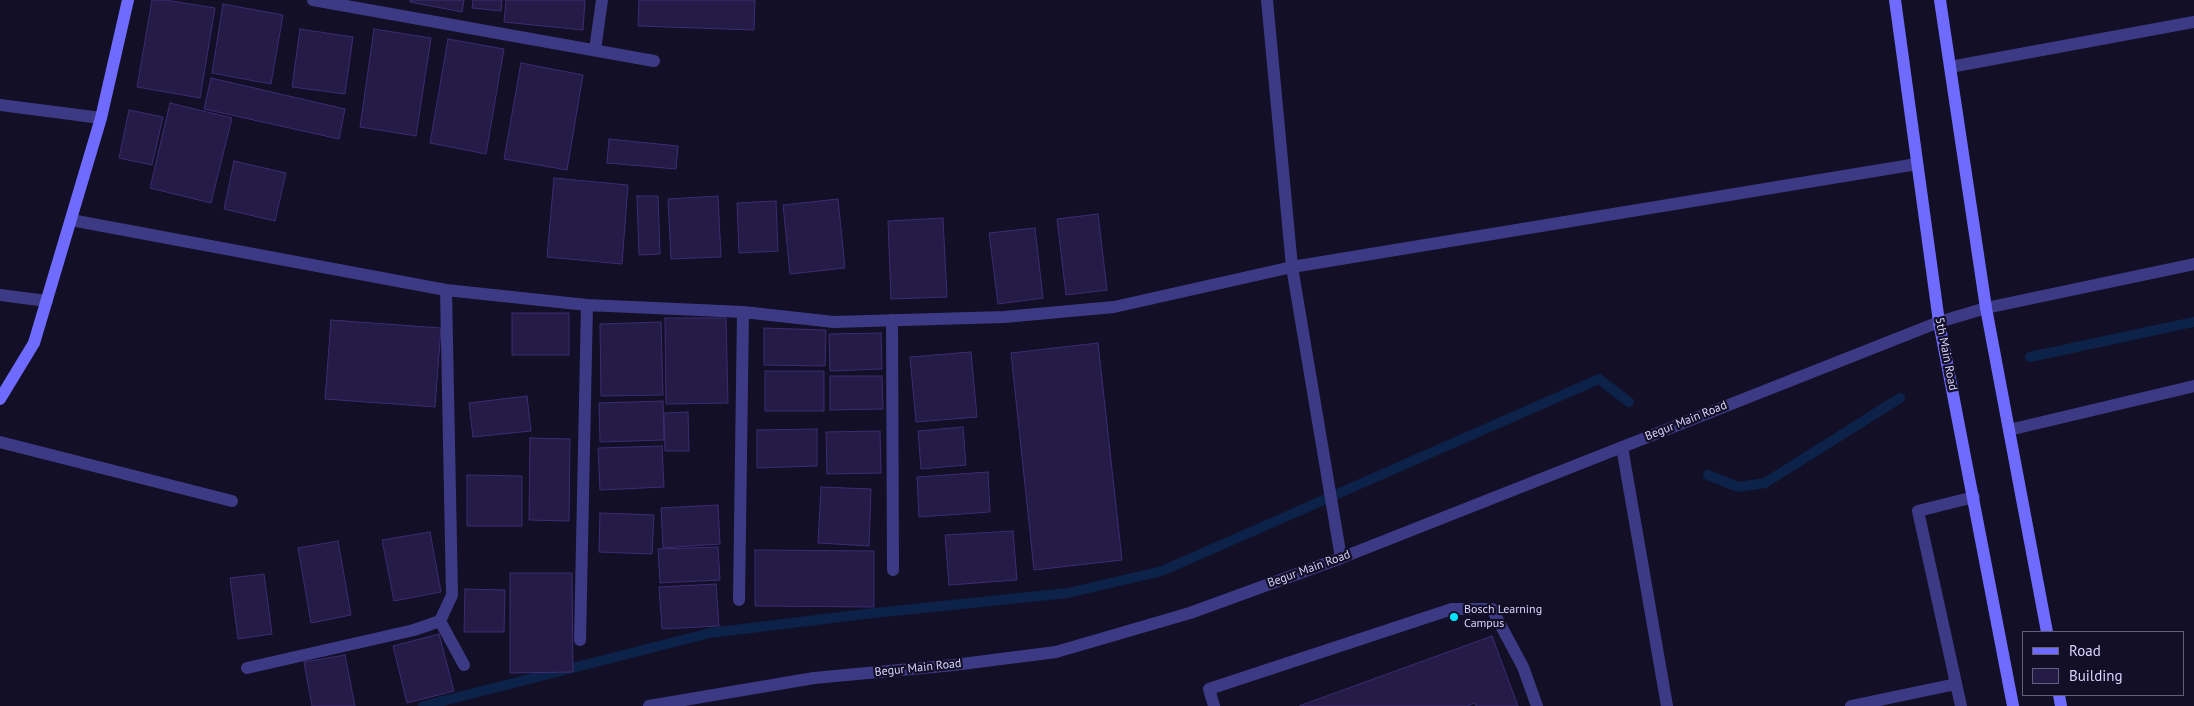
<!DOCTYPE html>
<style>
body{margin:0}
#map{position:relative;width:2194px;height:706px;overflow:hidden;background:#130f26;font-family:"PT Sans",sans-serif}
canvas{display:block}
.legend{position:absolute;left:2022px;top:631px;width:162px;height:65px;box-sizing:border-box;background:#130f26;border:1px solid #625e7d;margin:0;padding:6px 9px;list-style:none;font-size:15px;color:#d9d4ff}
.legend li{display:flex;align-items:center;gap:10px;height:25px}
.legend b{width:25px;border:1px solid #625e7d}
</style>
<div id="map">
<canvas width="2194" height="706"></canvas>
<ul class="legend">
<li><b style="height:6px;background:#6f6bff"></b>Road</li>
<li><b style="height:14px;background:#241b47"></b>Building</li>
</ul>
</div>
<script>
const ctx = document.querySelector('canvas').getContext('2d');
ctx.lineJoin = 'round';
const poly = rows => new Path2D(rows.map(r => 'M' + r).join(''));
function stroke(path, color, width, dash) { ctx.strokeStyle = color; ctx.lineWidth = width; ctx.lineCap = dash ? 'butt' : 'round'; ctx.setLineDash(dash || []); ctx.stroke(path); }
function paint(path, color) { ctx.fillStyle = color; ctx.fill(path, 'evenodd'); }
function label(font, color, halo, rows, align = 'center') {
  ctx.font = font + ' "PT Sans",sans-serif'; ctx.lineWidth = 4.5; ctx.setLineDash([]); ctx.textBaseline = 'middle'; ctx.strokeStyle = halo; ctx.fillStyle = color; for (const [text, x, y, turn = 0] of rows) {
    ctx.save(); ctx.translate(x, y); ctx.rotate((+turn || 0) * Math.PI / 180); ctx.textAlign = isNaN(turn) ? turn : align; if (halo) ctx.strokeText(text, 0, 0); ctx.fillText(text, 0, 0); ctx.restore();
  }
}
stroke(poly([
 [2030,357,2194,322],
 [1708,475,1738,487,1765,483,1900,398],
 [423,706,710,633,865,614,1068,593,1162,571,1599,379,1629,402]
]), '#0c2248', 10);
const building = poly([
 [152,0,165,0,215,8,200,98,137,87,152,0],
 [410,0,464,0,462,12,410,2,410,0],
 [473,0,502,0,501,11,472,8,473,0],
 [506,0,585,0,583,30,504,22,506,0],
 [639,0,755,0,754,30,638,26,639,0],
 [223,4,283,15,271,84,212,73,223,4],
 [300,29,353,37,345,94,292,87,300,29],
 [374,29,431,38,416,136,360,127,374,29],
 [448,39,504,49,486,154,430,143,448,39],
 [521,63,583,75,567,170,504,159,521,63],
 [211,78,345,109,339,139,204,109,211,78],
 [170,103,232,118,211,203,150,188,170,103],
 [129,110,163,117,152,165,119,158,129,110],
 [609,139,678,146,676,169,607,163,609,139],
 [234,161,286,173,275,221,224,209,234,161],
 [554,178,628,185,622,264,547,257,554,178],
 [637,196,658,196,660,254,639,255,637,196],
 [718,196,721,257,671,259,668,199,718,196],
 [838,199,845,268,790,274,783,205,838,199],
 [776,201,778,251,739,253,737,203,776,201],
 [1098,214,1107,290,1066,295,1057,219,1098,214],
 [943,218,947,297,891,299,888,221,943,218],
 [1035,228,1043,298,998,304,989,233,1035,228],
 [512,313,569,313,569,355,512,355,512,313],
 [665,318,726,318,728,403,666,404,665,318],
 [331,320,441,328,435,407,325,399,331,320],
 [661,322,663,395,601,396,600,324,661,322],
 [764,328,826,330,825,366,764,365,764,328],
 [881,333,882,369,830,371,829,334,881,333],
 [1098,343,1122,560,1034,570,1011,353,1098,343],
 [971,352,977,417,916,422,910,357,971,352],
 [765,371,824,371,824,411,765,411,765,371],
 [830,376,882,376,883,409,830,410,830,376],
 [527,396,531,431,473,437,469,403,527,396],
 [663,401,664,440,600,442,599,403,663,401],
 [688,412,689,451,665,451,664,413,688,412],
 [963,427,966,465,921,469,918,431,963,427],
 [817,429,817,466,757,468,757,430,817,429],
 [880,431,881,473,827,474,826,432,880,431],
 [530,438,570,439,569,521,529,520,530,438],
 [662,446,664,487,600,490,598,448,662,446],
 [988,472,990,512,919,517,917,477,988,472],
 [467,475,522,476,522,526,467,526,467,475],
 [821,487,871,489,869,546,818,543,821,487],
 [718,505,720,544,663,548,661,508,718,505],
 [600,513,654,515,652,554,599,552,600,513],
 [1013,531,1017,580,949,585,945,535,1013,531],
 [430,532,441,592,394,601,382,540,430,532],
 [338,541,351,615,311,623,298,548,338,541],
 [718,547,720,580,660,583,658,549,718,547],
 [755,550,874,551,874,607,755,606,755,550],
 [510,573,572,573,573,672,510,673,510,573],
 [264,574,272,634,238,639,230,578,264,574],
 [716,584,719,626,662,629,659,587,716,584],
 [465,589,505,590,504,632,464,632,465,589],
 [439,634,454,691,407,703,393,646,439,634],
 [1492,636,1518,706,1476,706,1475,703,1467,706,1299,706,1492,636],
 [345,655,355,706,312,706,304,662,345,655]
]);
paint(building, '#241b47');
stroke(building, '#3b2d73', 1);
stroke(poly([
 [1214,706,1209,689,1452,609,1492,609,1523,667,1537,706],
 [1851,706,1956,684],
 [1961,706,1918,511,1974,497]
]), '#3d3a85', 12);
stroke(poly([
 [313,0,654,61],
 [1267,0,1292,267,1341,558],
 [595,50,602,0],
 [1950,67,2194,22],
 [0,105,101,118],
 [71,220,446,290,587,305,743,312,834,322,1004,317,1114,307,1292,267,1917,164],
 [0,295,47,301],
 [892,320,893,570],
 [2009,430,2194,386],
 [0,442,232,501],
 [1622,447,1667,706],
 [739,600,743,312],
 [440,621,464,665],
 [580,640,587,305],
 [247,668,414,630,440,621,452,595,446,290],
 [649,706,814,678,954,665,1056,652,1190,613,1341,558,1939,322,1986,308,2194,264]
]), '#3d3a85', 12);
stroke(poly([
 [1895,0,1939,322,2013,706],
 [1940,0,1986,308,2047,632],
 [0,399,34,343,101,118,128,0],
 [2059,695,2061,706]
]), '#6f6bff', 12);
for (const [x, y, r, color] of [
 [1454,617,5,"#00e5ff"]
]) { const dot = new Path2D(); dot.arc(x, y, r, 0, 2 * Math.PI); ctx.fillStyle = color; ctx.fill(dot); stroke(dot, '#130f26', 2); }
label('12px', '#d9d4ff', '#130f26', [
 ["5th Main Road",1946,354,79],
 ["Begur Main Road",1686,421,-22],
 ["Begur Main Road",1309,569,-20],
 ["Begur Main Road",918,668,-6]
]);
label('12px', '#d9d4ff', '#130f26', [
 ["Bosch Learning",1464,610],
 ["Campus",1464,624]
], 'left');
</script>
